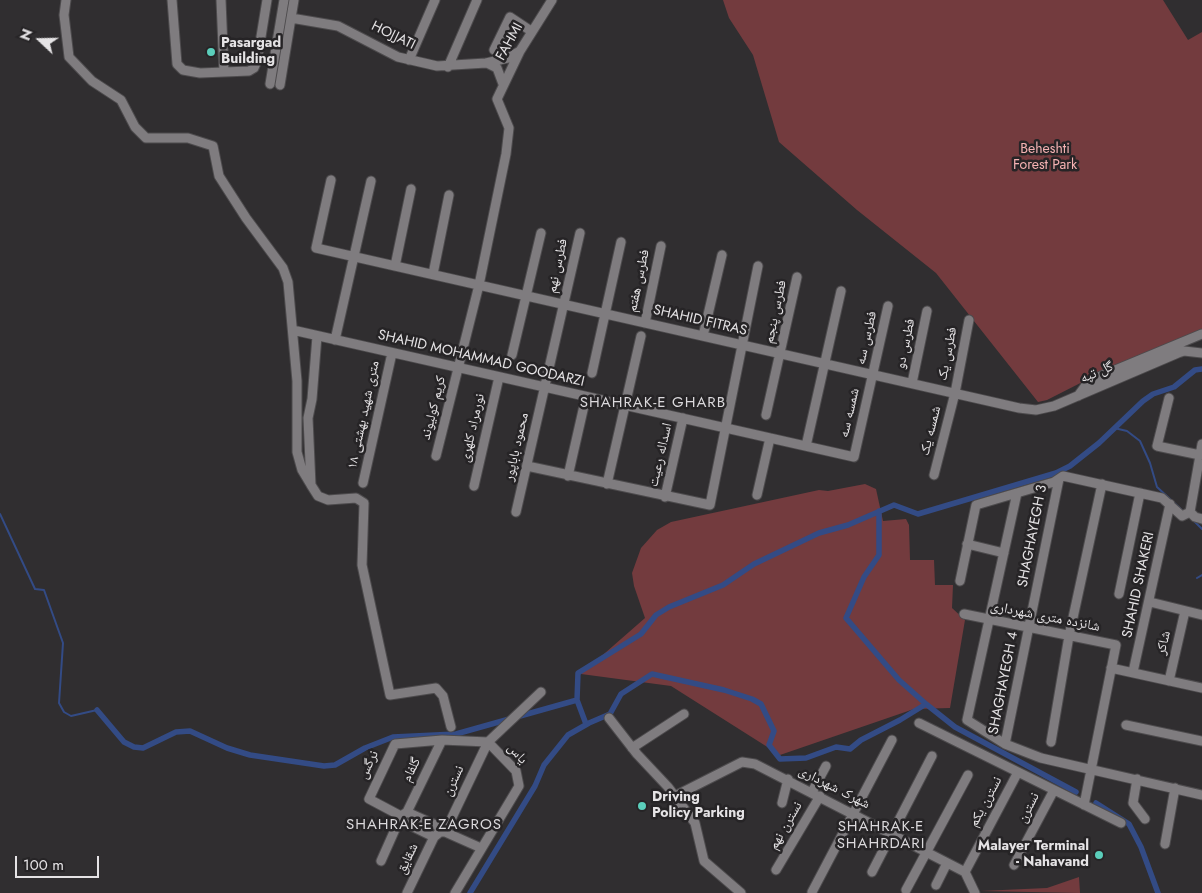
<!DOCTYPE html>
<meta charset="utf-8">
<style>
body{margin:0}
#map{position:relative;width:1202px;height:893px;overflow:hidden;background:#302e30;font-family:Jost,sans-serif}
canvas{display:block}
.north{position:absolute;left:15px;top:15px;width:50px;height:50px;-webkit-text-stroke:4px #262426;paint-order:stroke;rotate:291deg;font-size:14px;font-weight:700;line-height:20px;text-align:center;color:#e5e3e5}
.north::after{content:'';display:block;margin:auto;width:18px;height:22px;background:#e5e3e5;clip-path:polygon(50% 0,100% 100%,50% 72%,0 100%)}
.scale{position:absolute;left:15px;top:856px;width:84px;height:22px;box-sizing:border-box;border:2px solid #e5e3e5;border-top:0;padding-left:6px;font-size:15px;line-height:18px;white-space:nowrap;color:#e5e3e5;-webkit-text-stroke:4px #262426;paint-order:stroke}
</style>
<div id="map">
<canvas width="1202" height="893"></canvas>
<div class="north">N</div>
<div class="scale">100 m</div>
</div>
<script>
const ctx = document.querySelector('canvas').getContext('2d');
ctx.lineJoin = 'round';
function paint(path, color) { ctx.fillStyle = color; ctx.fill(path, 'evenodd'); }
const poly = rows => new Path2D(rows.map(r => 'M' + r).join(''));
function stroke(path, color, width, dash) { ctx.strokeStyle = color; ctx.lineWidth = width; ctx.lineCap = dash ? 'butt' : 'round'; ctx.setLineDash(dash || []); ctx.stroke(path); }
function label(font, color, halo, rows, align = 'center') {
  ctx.font = font + ' Jost,"Noto Naskh Arabic",sans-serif'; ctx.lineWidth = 5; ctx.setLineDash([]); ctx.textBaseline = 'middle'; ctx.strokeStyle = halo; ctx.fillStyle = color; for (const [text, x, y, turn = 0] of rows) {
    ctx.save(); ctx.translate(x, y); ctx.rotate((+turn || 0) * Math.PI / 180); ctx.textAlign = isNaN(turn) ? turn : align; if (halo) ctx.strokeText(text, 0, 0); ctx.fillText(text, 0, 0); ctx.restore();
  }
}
paint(poly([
 [723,0,1163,0,1188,40,1202,32,1202,330,1106,370,1047,400,1038,402,936,273,857,210,779,142,753,55,729,18],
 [865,484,876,489,883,521,906,519,909,525,910,560,934,560,935,585,953,585,952,608,965,620,950,708,914,709,780,755,671,686,581,674,645,618,634,586,632,573,641,548,657,530,671,522,819,490,828,491],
 [1079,877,1080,893,980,891,1047,888]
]), '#733b3e');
stroke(poly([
 [1114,428,1127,431,1140,441,1150,463,1157,487,1184,512],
 [0,514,35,589,44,590,63,643,59,703,64,712,71,716,97,710],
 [1193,520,1202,529],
 [1197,578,1202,575]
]), '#334b85', 2);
stroke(poly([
 [879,511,879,555,864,577,846,618,899,680,926,704],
 [577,700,586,724],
 [97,710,124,742,134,747,143,748,176,732,190,731,227,748,250,755,324,766,335,765,365,748,393,737,456,734,577,700,578,673,641,634,656,615,669,607,723,585,754,564,819,533,848,525,894,505,918,514,1056,473,1070,466,1099,443,1143,401,1153,394,1174,387,1195,370,1202,369],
 [1096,803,1129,824,1141,847,1158,893],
 [470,893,535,786,544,765,568,735,589,723,610,714,621,694,652,674,724,690,752,699,761,704,774,731,769,745,780,759,806,758,836,747,850,749,861,740,900,720,926,704,955,727,1076,792]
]), '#334b85', 5.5);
const minor = poly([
 [66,0,64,15,69,57,92,81,121,100,135,127,146,138,188,138,213,146,219,176,246,218,283,268,288,282,297,381,297,452,302,470,311,485],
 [172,0,177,64,183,70,200,73,249,71,254,68,257,61,267,0],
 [221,0,224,72],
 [291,18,338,26,398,57,437,66,486,63,508,58,520,51],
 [494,50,510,17,531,31],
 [409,60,435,0],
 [487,63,497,68,503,84],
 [448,67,477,0],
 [270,84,284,0],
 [280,85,294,0],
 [331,180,316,248,1019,408,1036,410,1054,406,1178,353,1184,351,1202,353],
 [395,266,411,189],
 [433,274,449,195],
 [645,323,661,246],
 [297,331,854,457,888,306],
 [317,336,312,399,308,418,311,485,318,496,328,500,356,498,364,503,362,565,390,695,436,688,443,696,451,727],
 [703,336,722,255],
 [335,340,371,181],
 [512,355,541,233],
 [592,373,621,242],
 [912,383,927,311],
 [1078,396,1089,381,1202,334],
 [1169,398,1157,446,1200,455],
 [766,415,797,277],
 [806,446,841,291],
 [436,456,479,285,506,154,509,128,497,99,520,51,552,0],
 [527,466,710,505,758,266],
 [934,475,955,393,969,320],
 [568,476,586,397],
 [363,483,392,353],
 [607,484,641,336],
 [474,486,499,377],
 [1017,493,967,720,1005,744,1041,758,1202,795],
 [757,495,770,438],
 [665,497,683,418],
 [516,512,580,233],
 [1190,512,1202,444],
 [1190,512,1195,517,1202,519],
 [967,544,1004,553],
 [960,581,976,505,1054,482,1063,476,1162,498,1182,516,1190,512],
 [1119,594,1140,493],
 [1150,602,1202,615],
 [964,614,1116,645,1084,805],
 [1111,668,1202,688],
 [1133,672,1170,504],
 [1169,681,1185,611],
 [609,718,637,754,668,787,695,823,704,861,741,893],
 [919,723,1121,823],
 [1126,725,1202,741],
 [1051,742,1069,636,1102,484],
 [1005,744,1059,479],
 [632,748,684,714],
 [1137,779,1133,803,1145,819],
 [812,792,826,766],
 [675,796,742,762,755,764,965,872,975,893],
 [782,803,788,779],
 [407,812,438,826,440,832,434,837,403,822,401,816,407,812],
 [407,812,442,740],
 [440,832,445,832,481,848],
 [445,832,488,742,541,692],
 [1165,844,1175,788],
 [381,861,401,816,369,799,395,744,442,740,488,742,516,771,519,786,455,893],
 [1014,865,1054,790],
 [776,870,820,796],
 [872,872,932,756],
 [965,872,1018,772],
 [936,885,947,863],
 [906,890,968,775],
 [812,892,892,740],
 [407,893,434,837]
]);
stroke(minor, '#4d4b4d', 11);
stroke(minor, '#7f7c7f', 9);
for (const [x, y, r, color] of [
 [211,52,5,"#5bcebb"],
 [642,806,5,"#5bcebb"],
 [1099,855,5,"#5bcebb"]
]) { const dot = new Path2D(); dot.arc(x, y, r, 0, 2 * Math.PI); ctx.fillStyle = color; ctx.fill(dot); stroke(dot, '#262426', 2); }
label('14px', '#e5e3e5', '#262426', [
 ["HOJJATI",393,36,26],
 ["FAHMI",510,42,-61],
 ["فطرس نهم",558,266,-78],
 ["فطرس هفتم",639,281,-78],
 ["فطرس پنجم",776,312,-78],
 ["SHAHID FITRAS",700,321,13],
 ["فطرس سه",867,338,-77],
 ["فطرس دو",906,344,-78],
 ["فطرس یک",948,354,-79],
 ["SHAHID MOHAMMAD GOODARZI",481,359,13],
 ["گل تپه",1097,373,-23],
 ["کریم کولیوند",434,408,-76],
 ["شمسه سه",850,413,-77],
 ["۱۸ متری شهید بهشتی",364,415,-78],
 ["نورمراد کلهری",473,428,-77],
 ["شمسه یک",931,431,-76],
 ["محمود باباپور",517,447,-77],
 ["اسداله رعیت",661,455,-77],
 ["SHAGHAYEGH 3",1033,536,-79],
 ["SHAHID SHAKERI",1139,585,-78],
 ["شانزده متری شهرداری",1045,617,11],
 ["شاکر",1164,643,-77],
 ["SHAGHAYEGH 4",1004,683,-79],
 ["یاس",517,754,49],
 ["نرگس",369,765,-65],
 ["گلفام",412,770,-64],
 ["نسترن",454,781,-65],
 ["شهرک شهرداری",834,788,27],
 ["نسترن یکم",986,802,-62],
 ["نسترن",1029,808,-63],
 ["نسترن نهم",786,826,-60],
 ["شقایق",408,859,-65]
]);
label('bold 14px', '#e5e3e5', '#262426', [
 ["Pasargad",221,44],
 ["Building",221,60],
 ["Driving",652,798],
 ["Policy Parking",652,814],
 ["Malayer Terminal",1089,847,"right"],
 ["- Nahavand",1089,863,"right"]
], 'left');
label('14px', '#f5b2b3', '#262426', [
 ["Beheshti",1045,150],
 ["Forest Park",1045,166]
]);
ctx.letterSpacing = '1px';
label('15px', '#dbd9dc', '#262426', [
 ["SHAHRAK-E GHARB",653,403],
 ["SHAHRAK-E ZAGROS",424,825],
 ["SHAHRAK-E",881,827],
 ["SHAHRDARI",881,844]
]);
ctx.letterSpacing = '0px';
</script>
